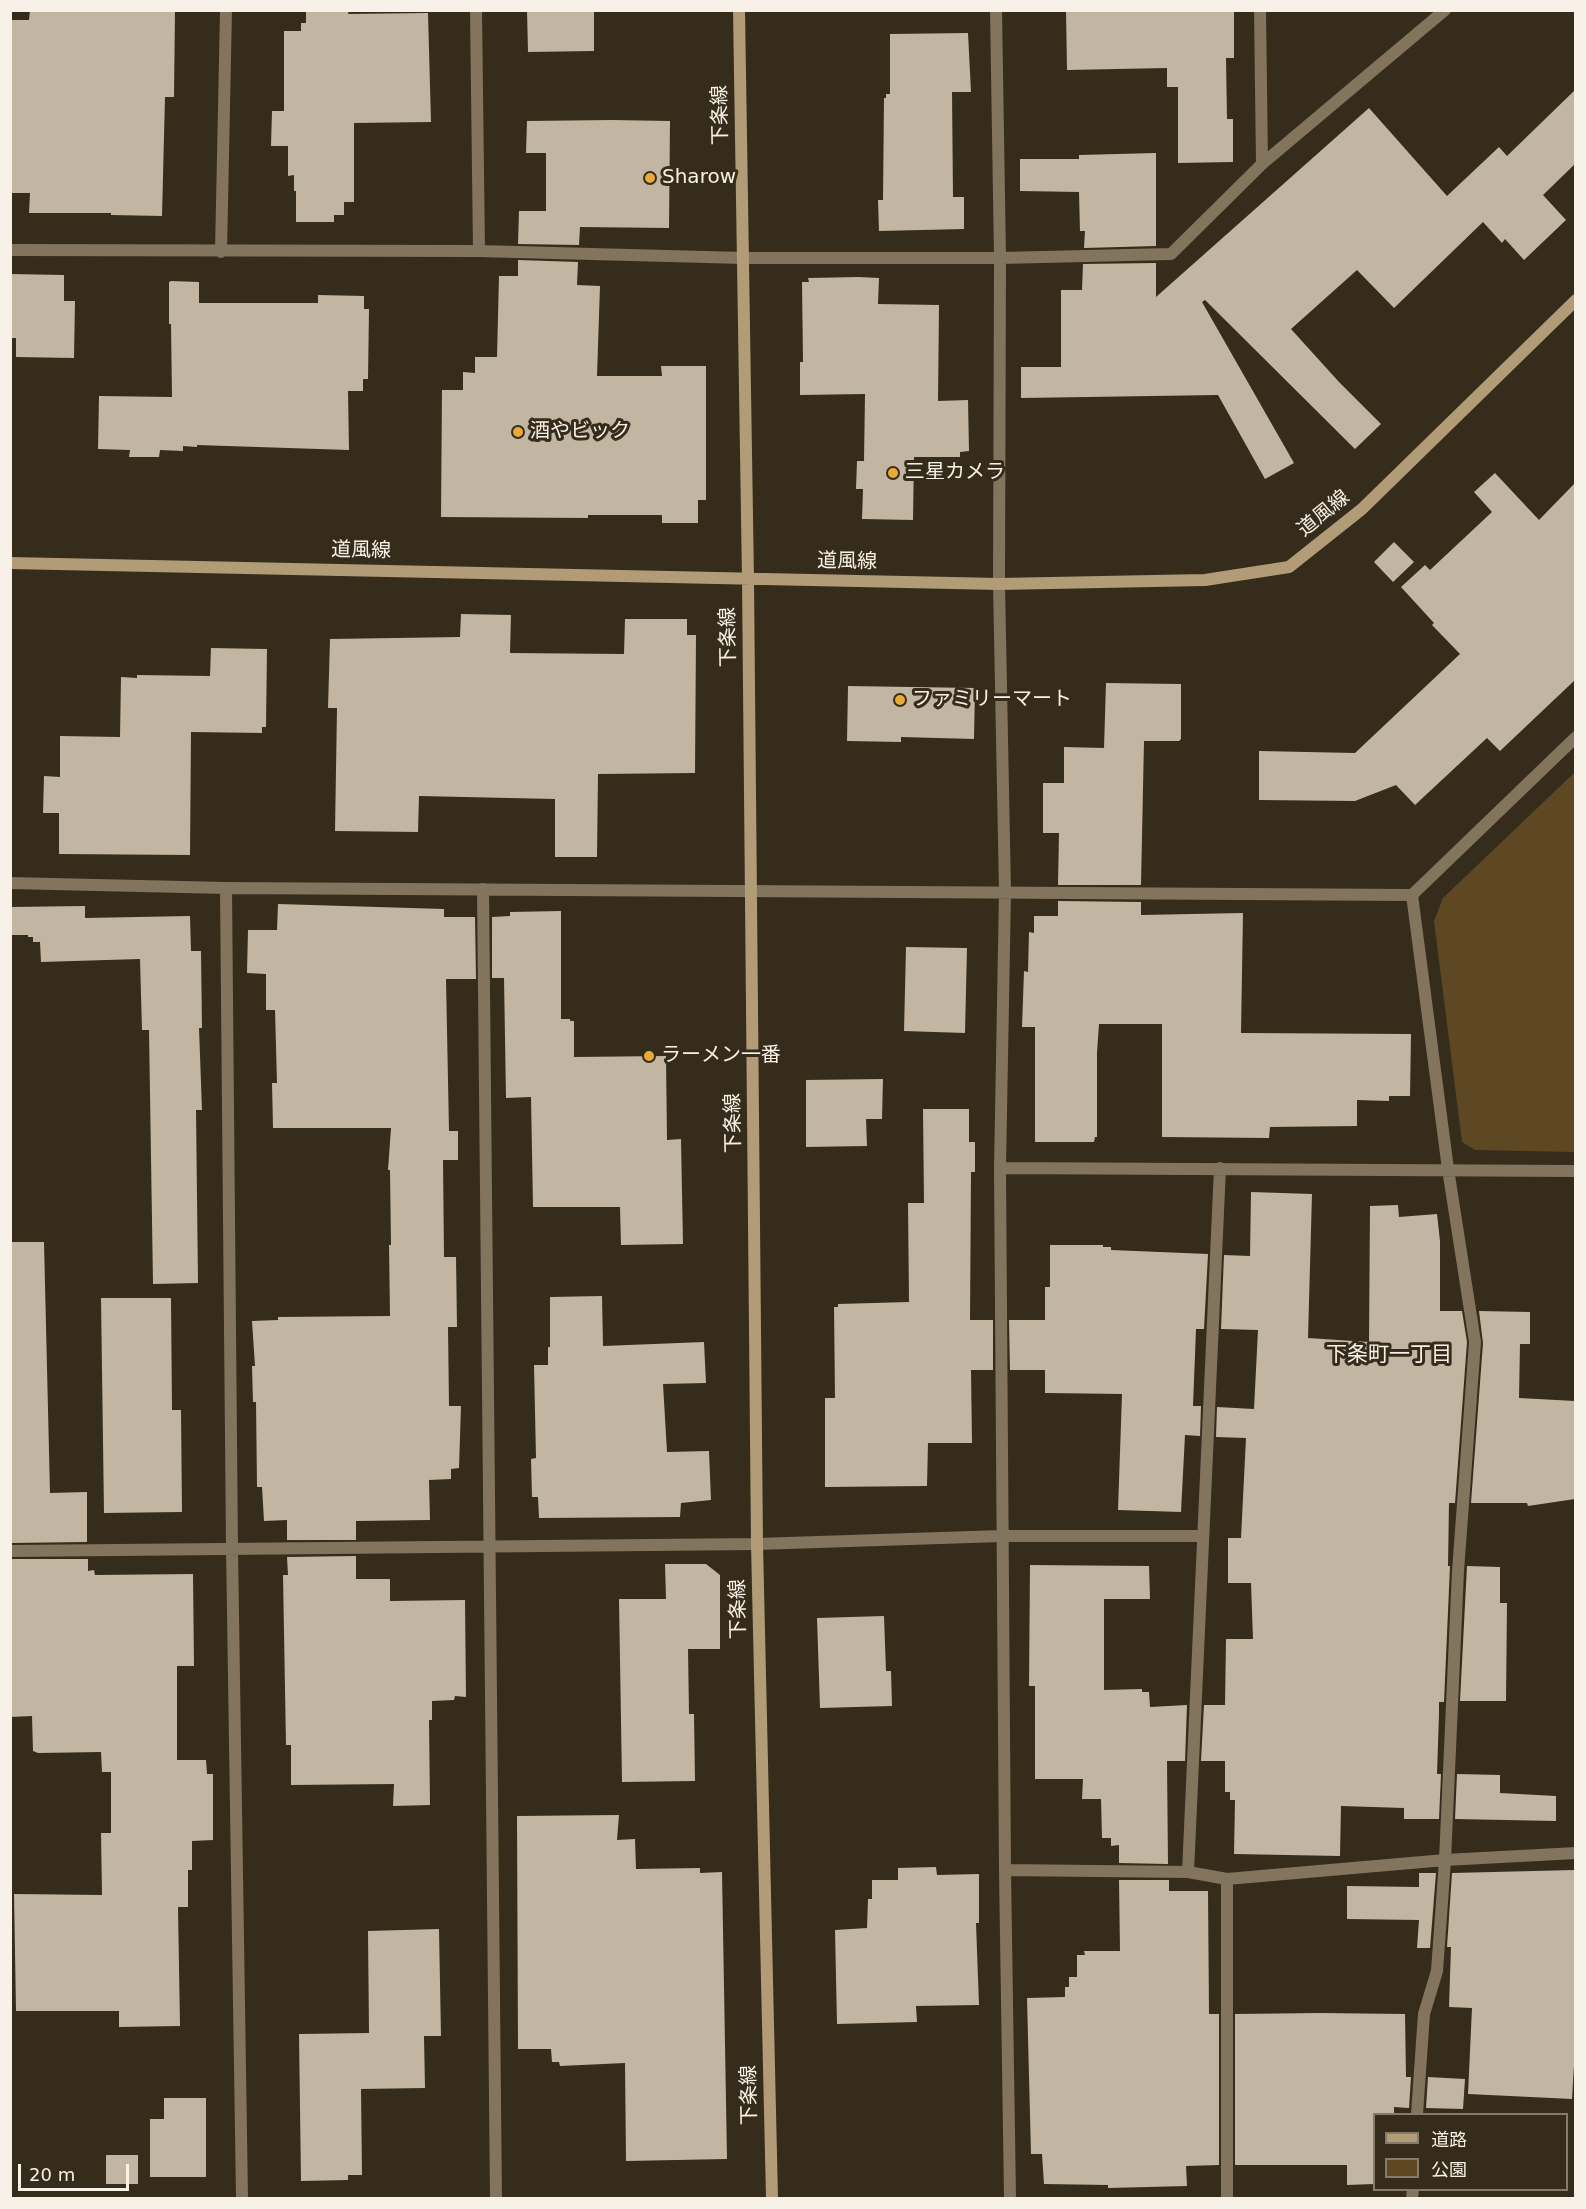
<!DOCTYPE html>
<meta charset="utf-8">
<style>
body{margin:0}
#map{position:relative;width:1586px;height:2209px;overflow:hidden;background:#362c1c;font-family:"DejaVu Sans","Noto Sans JP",sans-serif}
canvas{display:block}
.frame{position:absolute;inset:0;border:12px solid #f8f1e7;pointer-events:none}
.legend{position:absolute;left:1373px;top:2113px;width:195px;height:78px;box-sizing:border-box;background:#362c1c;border:2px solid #847b6d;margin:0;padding:8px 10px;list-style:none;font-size:18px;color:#f8f1e7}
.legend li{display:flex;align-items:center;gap:12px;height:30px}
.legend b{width:30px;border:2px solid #847b6d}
.scale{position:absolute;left:18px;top:2164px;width:111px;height:27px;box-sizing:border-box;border:3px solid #f8f1e7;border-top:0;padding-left:8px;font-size:18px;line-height:21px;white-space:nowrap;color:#f8f1e7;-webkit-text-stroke:4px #362c1c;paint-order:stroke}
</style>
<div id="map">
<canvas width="1586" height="2209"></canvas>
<div class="frame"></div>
<ul class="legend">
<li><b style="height:8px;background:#b29b77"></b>道路</li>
<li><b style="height:16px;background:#5e4824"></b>公園</li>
</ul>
<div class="scale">20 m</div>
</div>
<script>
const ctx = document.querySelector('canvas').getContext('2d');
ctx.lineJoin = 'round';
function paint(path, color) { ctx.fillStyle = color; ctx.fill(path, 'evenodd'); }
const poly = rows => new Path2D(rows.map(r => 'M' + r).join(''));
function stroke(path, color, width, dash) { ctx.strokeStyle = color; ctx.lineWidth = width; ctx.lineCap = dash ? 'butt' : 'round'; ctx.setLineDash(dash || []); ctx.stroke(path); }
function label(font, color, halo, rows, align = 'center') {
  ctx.font = font + ' "DejaVu Sans","Noto Sans JP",sans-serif'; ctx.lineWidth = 6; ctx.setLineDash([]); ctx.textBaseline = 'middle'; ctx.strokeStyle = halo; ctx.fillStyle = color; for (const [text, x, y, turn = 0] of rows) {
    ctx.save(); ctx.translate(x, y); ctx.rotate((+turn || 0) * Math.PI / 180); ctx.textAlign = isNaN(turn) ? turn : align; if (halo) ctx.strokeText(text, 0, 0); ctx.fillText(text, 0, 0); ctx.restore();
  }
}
paint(poly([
 [1575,772,1575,1152,1475,1150,1462,1142,1434,921,1443,898]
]), '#5e4824');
paint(poly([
 [30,10,175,10,174,97,165,97,162,216,111,215,111,213,29,213,30,193,10,193,10,20,29,20],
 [306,10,349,10,348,14,428,13,431,122,354,123,354,202,344,202,344,215,334,215,334,222,296,222,296,191,294,191,294,175,288,176,288,146,271,146,272,111,284,111,284,31,301,31,301,23,306,23],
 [527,10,594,10,594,51,528,52],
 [1066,10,1234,10,1234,58,1226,58,1227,119,1233,119,1233,162,1178,163,1178,87,1167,87,1167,68,1067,70],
 [968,33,971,92,952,92,953,197,964,197,964,229,879,231,878,200,883,200,884,98,886,98,886,94,890,94,890,34],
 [1575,90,1575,164,1543,195,1566,220,1524,260,1505,239,1502,243,1483,222,1394,308,1357,270,1291,329,1339,382,1381,424,1355,449,1205,300,1202,302,1294,463,1265,479,1218,395,1021,398,1021,367,1061,367,1061,290,1082,290,1083,264,1156,263,1156,297,1369,108,1447,196,1499,147,1507,156],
 [612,120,670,121,669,228,580,227,579,245,518,244,519,211,546,211,546,153,526,153,527,121],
 [1156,153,1156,246,1084,248,1085,231,1080,231,1079,192,1020,191,1020,159,1079,159,1079,155],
 [518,260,578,262,577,285,600,286,597,376,662,376,661,366,706,366,706,500,698,500,698,523,662,523,662,515,588,515,588,518,441,517,442,390,463,390,463,372,475,373,475,357,497,357,499,276,518,276],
 [10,274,64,275,64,301,75,301,74,358,16,357,16,338,10,338],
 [859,277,879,278,878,304,939,305,938,401,968,400,969,451,960,452,960,457,914,457,913,520,862,519,863,489,856,489,857,461,864,461,865,394,800,395,800,362,803,362,802,282,809,282,808,278],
 [171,281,199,282,199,303,318,303,318,295,364,296,364,309,369,309,368,379,363,379,363,391,348,391,349,450,197,445,197,447,183,446,183,451,160,450,159,457,129,457,130,450,98,449,99,396,172,397,171,324,169,324,169,282],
 [1495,473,1539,520,1575,483,1575,680,1500,751,1487,738,1415,805,1396,785,1355,801,1259,800,1259,751,1355,753,1460,654,1432,625,1434,623,1401,587,1425,565,1430,570,1492,512,1474,492],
 [1394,542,1414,562,1393,582,1374,562],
 [461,614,511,615,510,653,624,654,625,619,687,619,687,635,696,635,695,773,598,774,597,857,555,857,555,799,419,796,418,832,335,831,337,708,328,708,330,639,460,637],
 [211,648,267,649,266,727,262,727,262,733,191,732,190,855,59,854,59,813,43,813,44,776,60,777,60,736,120,737,121,677,137,678,137,675,210,676],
 [1106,683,1181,684,1181,739,1179,741,1144,741,1141,885,1058,885,1059,833,1043,833,1043,783,1064,783,1064,747,1104,748],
 [848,686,975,688,974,739,901,737,901,742,847,741],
 [1058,901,1141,902,1141,915,1243,913,1241,1033,1411,1034,1410,1096,1389,1096,1389,1101,1357,1100,1357,1126,1270,1127,1269,1138,1162,1137,1162,1024,1099,1024,1097,1053,1097,1137,1095,1137,1094,1142,1035,1142,1035,1027,1022,1027,1024,971,1028,972,1029,932,1034,933,1034,916,1058,916],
 [278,904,444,909,444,917,475,917,476,979,446,979,449,1131,458,1131,458,1160,443,1160,444,1257,456,1257,457,1327,448,1327,449,1406,461,1406,459,1468,451,1469,451,1479,429,1480,430,1520,356,1521,356,1540,287,1540,287,1520,264,1521,262,1487,257,1487,256,1402,253,1402,252,1366,255,1366,252,1321,278,1320,278,1317,390,1316,389,1245,391,1245,390,1170,388,1170,391,1128,273,1128,272,1083,277,1083,275,1010,266,1010,266,974,247,973,248,930,277,930],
 [85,906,85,918,190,916,191,951,201,951,202,1028,199,1028,202,1110,196,1110,198,1283,153,1284,149,1030,142,1030,140,959,41,962,40,942,33,942,33,937,28,937,28,935,10,935,10,907],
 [561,911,561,1019,570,1019,570,1021,574,1021,574,1057,666,1056,667,1140,681,1139,683,1244,621,1245,620,1207,533,1207,531,1097,506,1098,504,978,492,978,492,917,510,916,510,912],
 [906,947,967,948,965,1033,904,1031],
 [883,1079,882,1119,866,1119,867,1146,806,1147,806,1080],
 [923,1109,969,1109,969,1142,975,1142,975,1172,971,1172,970,1320,993,1320,993,1370,971,1370,972,1443,928,1443,927,1486,825,1487,825,1398,835,1398,834,1307,838,1307,838,1304,909,1302,908,1203,924,1203],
 [1251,1192,1312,1194,1308,1338,1369,1342,1370,1206,1398,1205,1399,1217,1437,1214,1440,1241,1440,1311,1462,1311,1467,1342,1455,1503,1449,1503,1448,1566,1450,1566,1444,1702,1439,1702,1439,1714,1437,1774,1441,1774,1439,1819,1404,1819,1404,1808,1341,1806,1340,1856,1234,1854,1235,1800,1230,1800,1230,1792,1225,1792,1225,1761,1201,1761,1204,1705,1225,1705,1226,1639,1253,1639,1251,1583,1228,1583,1228,1538,1241,1538,1246,1438,1216,1437,1217,1407,1254,1409,1258,1330,1221,1329,1224,1255,1250,1256],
 [10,1242,44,1242,50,1493,87,1492,87,1542,10,1543],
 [1050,1245,1103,1245,1103,1247,1111,1247,1111,1250,1208,1254,1204,1329,1196,1329,1193,1406,1201,1406,1200,1436,1185,1435,1181,1512,1118,1510,1122,1394,1045,1393,1045,1370,1010,1370,1009,1320,1045,1320,1045,1287,1050,1287],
 [602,1296,603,1346,704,1342,706,1383,663,1384,667,1452,709,1451,711,1500,681,1503,680,1517,539,1518,538,1497,532,1497,531,1459,536,1458,534,1365,548,1365,548,1347,550,1347,550,1297],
 [101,1298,171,1298,172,1410,181,1410,182,1512,104,1513],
 [1479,1311,1530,1312,1530,1344,1520,1344,1519,1398,1575,1401,1575,1499,1528,1506,1527,1503,1471,1503,1483,1343],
 [356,1556,356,1579,390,1579,390,1601,465,1600,466,1697,455,1696,454,1700,432,1701,432,1720,429,1720,430,1805,393,1806,394,1784,291,1785,291,1745,286,1745,285,1689,283,1575,288,1575,287,1557],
 [10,1559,88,1559,88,1571,94,1570,95,1575,193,1574,194,1666,177,1666,177,1760,206,1760,207,1774,213,1774,213,1840,192,1841,192,1870,188,1870,188,1907,178,1907,180,2026,119,2027,119,2011,16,2011,14,1894,102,1895,101,1833,111,1833,111,1772,102,1772,101,1752,38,1753,33,1751,32,1716,10,1717],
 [665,1564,706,1564,720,1575,720,1649,688,1649,689,1714,694,1714,695,1781,622,1782,619,1599,666,1599],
 [1030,1565,1149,1566,1150,1599,1104,1599,1104,1690,1142,1689,1142,1692,1149,1692,1150,1707,1187,1705,1185,1761,1167,1761,1168,1864,1119,1863,1119,1845,1111,1846,1111,1838,1102,1838,1101,1799,1082,1799,1083,1779,1035,1779,1035,1686,1029,1686],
 [1467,1566,1500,1567,1500,1603,1507,1603,1506,1701,1460,1701],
 [884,1616,886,1671,891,1671,892,1706,820,1708,817,1618],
 [1457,1774,1500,1775,1500,1793,1556,1796,1556,1821,1455,1819],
 [619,1815,617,1840,635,1839,636,1869,700,1868,700,1873,722,1872,727,2159,626,2161,625,2063,560,2066,559,2062,552,2062,551,2049,518,2049,517,1816],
 [936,1867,937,1875,979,1874,979,1923,976,1923,979,2005,916,2006,917,2022,837,2024,835,1930,867,1928,868,1899,872,1899,872,1880,898,1880,898,1868],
 [1575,1870,1575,2048,1572,2099,1468,2094,1472,2008,1449,2007,1451,1947,1447,1947,1452,1873],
 [1419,1873,1436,1873,1430,1948,1417,1948,1419,1920,1347,1919,1347,1886,1419,1887],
 [1119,1880,1169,1880,1169,1891,1208,1891,1209,2014,1219,2014,1219,2165,1186,2166,1187,2186,1108,2188,1108,2185,1044,2184,1042,2154,1031,2154,1027,1998,1065,1997,1065,1987,1069,1987,1069,1977,1077,1977,1077,1955,1085,1955,1084,1951,1120,1951],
 [439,1929,441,2036,424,2036,425,2088,361,2089,362,2175,348,2175,348,2180,301,2181,299,2034,369,2033,368,1931],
 [1320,2013,1405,2014,1406,2077,1411,2077,1409,2108,1394,2107,1394,2115,1374,2115,1374,2184,1347,2185,1347,2165,1235,2165,1235,2014],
 [1428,2077,1465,2079,1463,2109,1426,2108],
 [164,2098,206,2098,206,2177,150,2177,150,2119,164,2119],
 [106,2155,138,2155,138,2184,106,2184]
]), '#c2b6a2');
stroke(poly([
 [476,10,479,251],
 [996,10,1000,258,999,584,1005,892,1000,1168,1005,1870,1010,2198],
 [1260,10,1262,164],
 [10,250,479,251,743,258,1000,258,1171,254,1262,164,1445,10],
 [221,252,226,10],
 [10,883,226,888,1412,895,1576,737],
 [226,888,232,1548,242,2198],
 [483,889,496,2198],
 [1412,895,1448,1169,1475,1342,1458,1571,1445,1860,1437,1971,1424,2014,1417,2114],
 [1000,1168,1576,1171],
 [10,1551,757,1544,1002,1536,1202,1536],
 [1005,1870,1188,1872,1227,1879,1445,1860,1576,1853],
 [1188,1872,1220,1168],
 [1227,1879,1227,2198],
 [1412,2198,1413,2190]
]), '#82745d', 12);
stroke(poly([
 [739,10,748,579,757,1544,772,2198],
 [10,563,999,584,1205,580,1289,567,1362,509,1576,300]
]), '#b29b77', 12);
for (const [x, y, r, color] of [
 [650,178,6,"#e9ab38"],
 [518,432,6,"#e9ab38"],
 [893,473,6,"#e9ab38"],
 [900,700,6,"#e9ab38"],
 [649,1056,6,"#e9ab38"]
]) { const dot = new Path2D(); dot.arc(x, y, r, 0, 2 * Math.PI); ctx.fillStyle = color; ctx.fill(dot); stroke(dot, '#362c1c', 2); }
label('20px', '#f8f1e7', '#362c1c', [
 ["下条線",721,115,-91],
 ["道風線",1324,514,-39],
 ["道風線",361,551,1],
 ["道風線",847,562,1],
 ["下条線",729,637,-91],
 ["下条線",734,1123,-91],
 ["下条線",739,1609,-91],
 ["下条線",750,2095,-91]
]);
label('20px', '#f8f1e7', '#362c1c', [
 ["Sharow",662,178],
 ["酒やビック",530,432],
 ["三星カメラ",905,473],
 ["ファミリーマート",912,700],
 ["ラーメン一番",661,1056]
], 'left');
label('21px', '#f8f1e7', '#362c1c', [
 ["下条町一丁目",1389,1356]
]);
</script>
